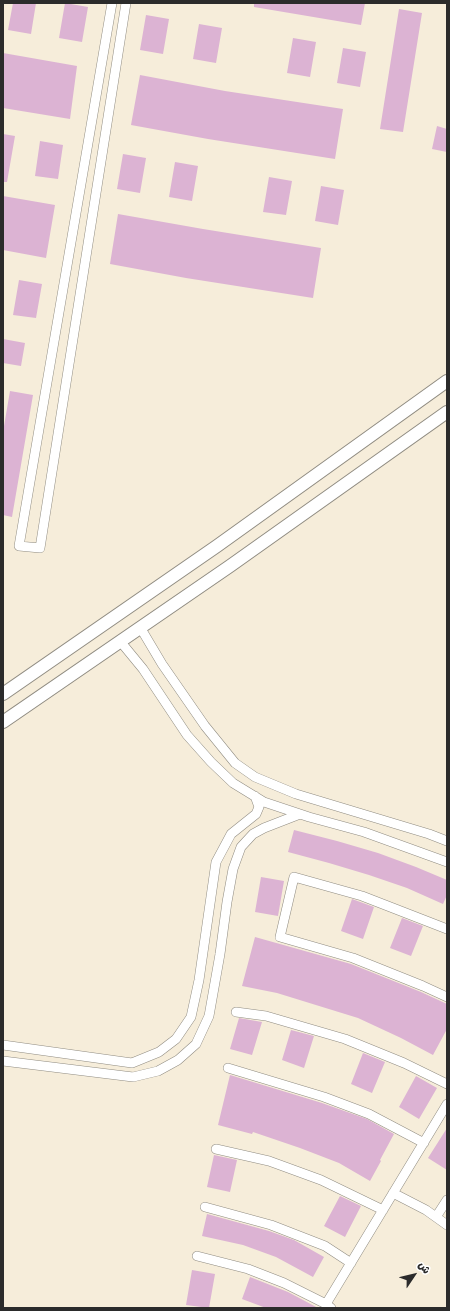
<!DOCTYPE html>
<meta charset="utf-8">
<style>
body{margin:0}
#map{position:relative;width:450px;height:1311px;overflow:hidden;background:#f6edda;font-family:Kalam,"Playpen Sans Arabic",sans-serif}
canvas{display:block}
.frame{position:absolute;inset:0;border:4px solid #2b2b2b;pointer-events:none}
.north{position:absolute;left:394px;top:1255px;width:40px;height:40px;-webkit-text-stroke:3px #fff;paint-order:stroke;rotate:55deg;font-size:11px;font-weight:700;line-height:16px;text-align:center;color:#2b2b2b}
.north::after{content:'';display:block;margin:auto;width:14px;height:18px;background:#2b2b2b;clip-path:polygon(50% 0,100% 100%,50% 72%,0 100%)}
</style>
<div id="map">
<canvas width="450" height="1311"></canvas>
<div class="frame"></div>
<div class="north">ش</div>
</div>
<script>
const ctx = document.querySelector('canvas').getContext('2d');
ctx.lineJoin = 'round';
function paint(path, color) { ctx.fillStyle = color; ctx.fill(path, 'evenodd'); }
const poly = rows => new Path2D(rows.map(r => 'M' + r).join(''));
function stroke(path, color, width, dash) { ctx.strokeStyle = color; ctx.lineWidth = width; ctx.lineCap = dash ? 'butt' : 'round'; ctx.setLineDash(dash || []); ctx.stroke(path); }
paint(poly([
 [13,3,36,3,31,34,8,30],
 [65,3,88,7,82,42,59,38],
 [254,3,365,3,361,25,254,7],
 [399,9,422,13,403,132,380,129],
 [146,15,169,19,163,54,140,50],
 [199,24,222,28,216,63,193,59],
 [293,38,316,42,310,77,287,73],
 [343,48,366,52,360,87,337,83],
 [3,53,77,66,70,119,3,108],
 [140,75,225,91,343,109,335,159,208,139,131,125],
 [437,126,447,129,447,152,432,149],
 [3,134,15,136,7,182,3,182],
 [40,141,63,145,58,179,35,176],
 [123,154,146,158,140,193,117,189],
 [175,162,198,166,192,201,169,197],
 [269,177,292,181,286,215,263,212],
 [321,186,344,190,338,225,315,221],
 [3,196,55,205,46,258,3,250],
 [118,214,203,229,321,248,313,298,186,278,110,264],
 [19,280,42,284,36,318,13,315],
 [3,339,25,343,21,366,3,363],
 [10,391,33,395,12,517,3,515,3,432],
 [294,830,337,841,378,853,416,867,447,880,447,895,443,904,407,888,369,875,329,863,288,852],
 [261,877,284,881,278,916,255,912],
 [352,899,374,907,363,939,341,931],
 [402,918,423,926,411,956,390,948],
 [255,937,351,964,421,992,447,1004,447,1029,433,1055,401,1038,358,1018,277,993,242,986],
 [239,1018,262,1022,252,1055,230,1049],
 [291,1030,314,1036,304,1068,282,1060],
 [363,1053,385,1062,372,1093,351,1084],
 [230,1075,322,1103,367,1119,394,1134,380,1160,381,1161,370,1181,339,1163,300,1148,253,1132,252,1134,218,1125],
 [416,1076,437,1088,419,1119,399,1107],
 [447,1128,447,1170,428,1158],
 [214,1155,237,1160,230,1192,207,1187],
 [340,1196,361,1206,345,1237,324,1226],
 [207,1214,269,1231,294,1240,324,1257,313,1277,276,1257,243,1245,202,1236],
 [192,1270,215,1274,209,1308,186,1305],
 [250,1277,288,1292,318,1308,266,1308,242,1299]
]), '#dcb3d3');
const street = poly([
 [112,3,19,546,40,548,126,3],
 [140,627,162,664,205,726,235,763,255,777,296,794,429,834,447,841],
 [120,641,143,669,187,735,211,762,233,783,264,802,309,817,364,832,447,862],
 [447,929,362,896,294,877,280,937,353,958,423,986,447,997],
 [236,1012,266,1016,345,1039,404,1063,447,1084],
 [3,1045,132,1063,159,1052,176,1039,191,1017,199,980,216,862,231,834,256,814,259,807,255,796],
 [3,1061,133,1077,158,1071,178,1060,196,1044,209,1016,220,954,227,902,233,869,241,847,253,834,264,828,300,814],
 [228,1068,324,1097,369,1114,424,1143],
 [216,1149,269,1161,321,1180,383,1210],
 [393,1193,426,1210,447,1225],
 [205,1207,271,1225,325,1246,351,1263],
 [436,1217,447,1200],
 [197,1256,248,1269,284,1283,326,1304,331,1308],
 [326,1304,447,1104]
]);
const secondary = poly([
 [3,694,217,546,447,381],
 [3,722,230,566,447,412]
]);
stroke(street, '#908c82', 10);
stroke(secondary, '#908c82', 14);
stroke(street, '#fff', 9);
stroke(secondary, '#fff', 12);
</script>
